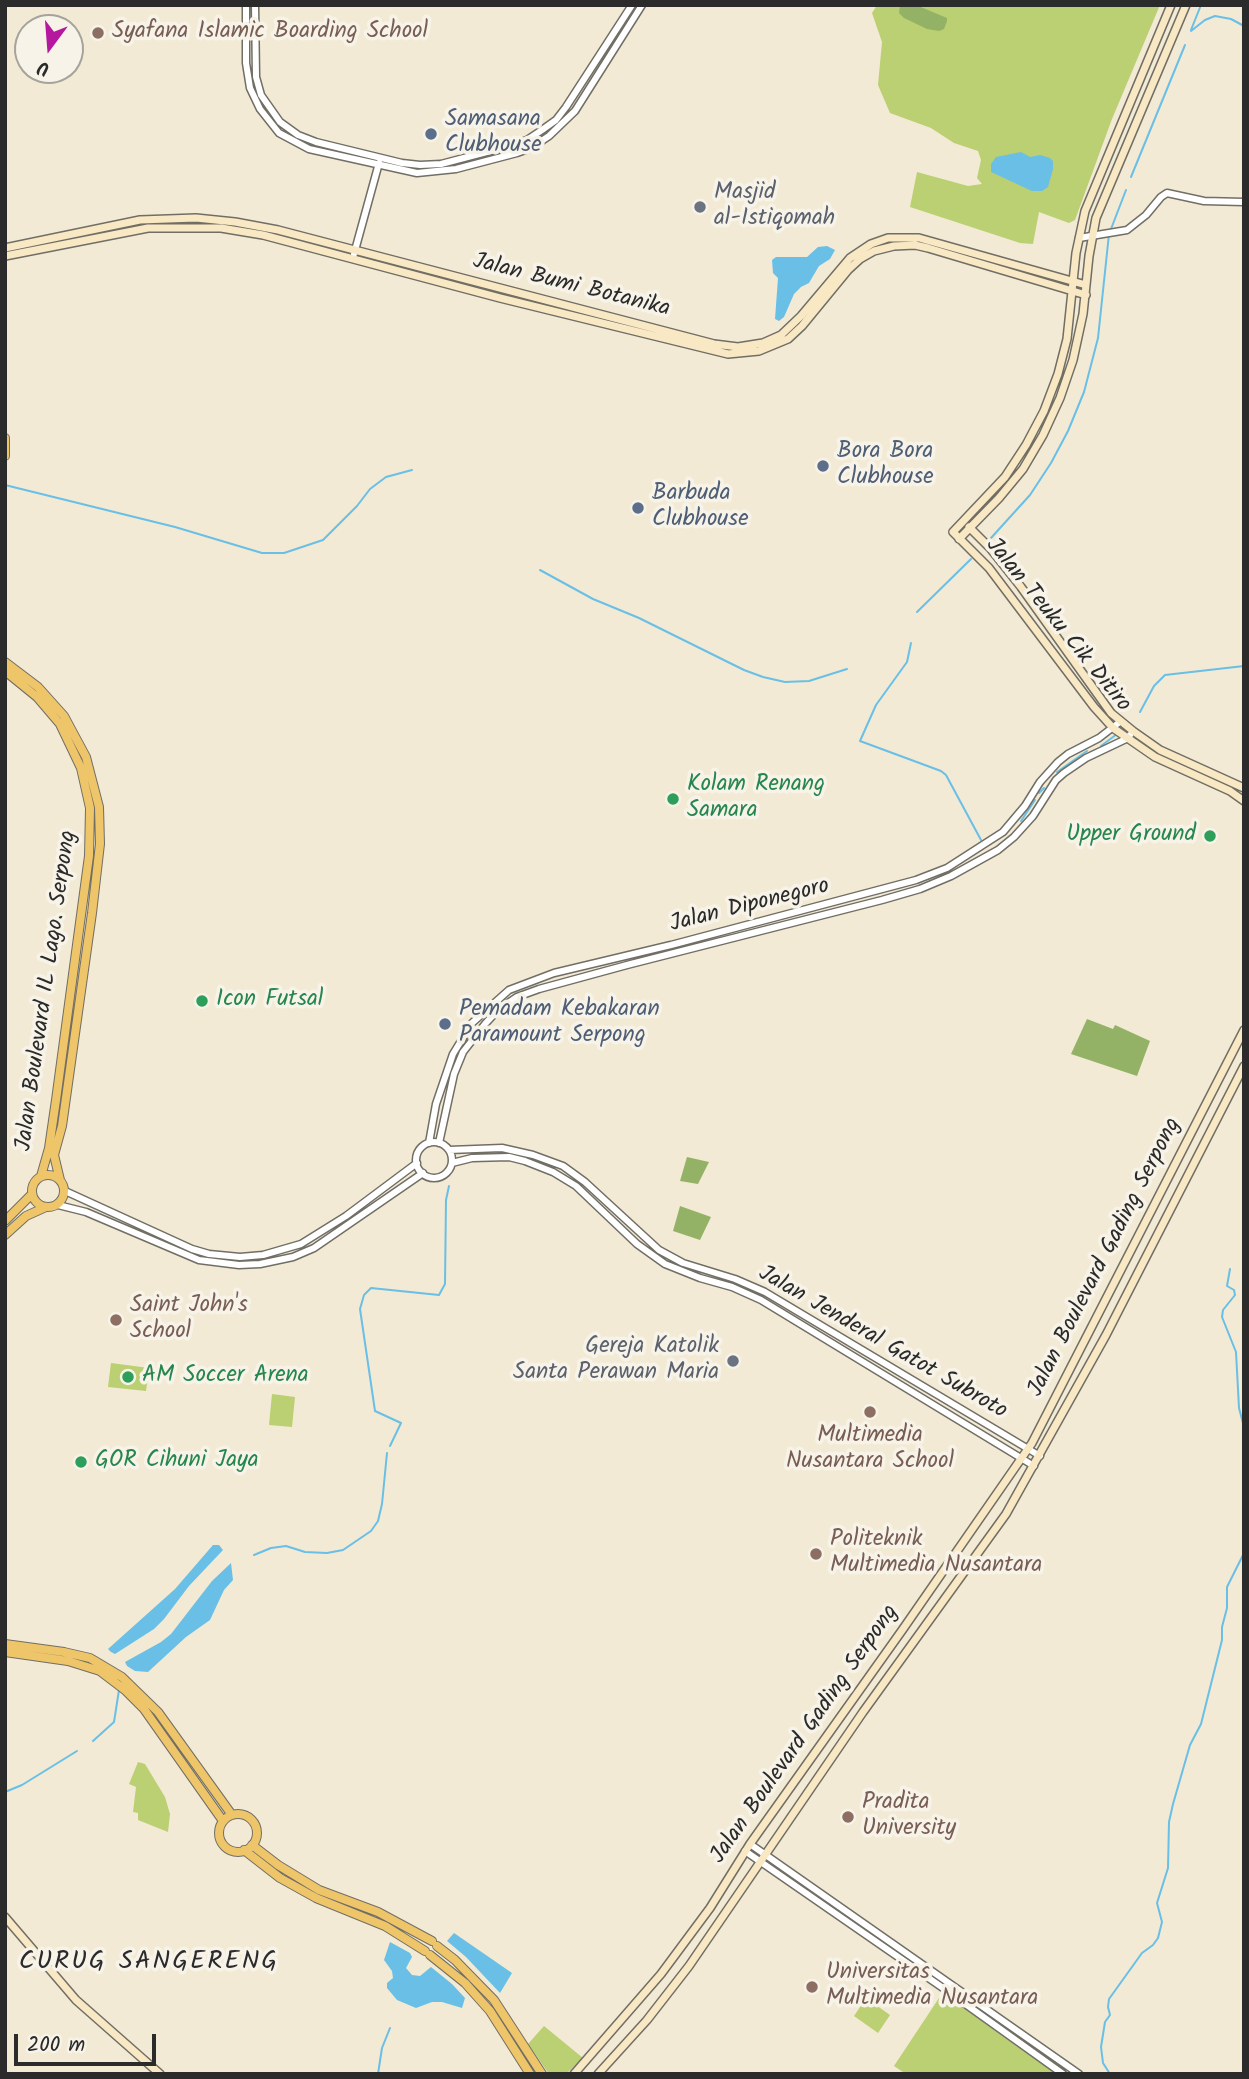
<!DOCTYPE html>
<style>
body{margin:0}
#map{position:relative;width:1249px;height:2079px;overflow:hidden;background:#f2ead4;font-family:Kalam,sans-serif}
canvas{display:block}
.frame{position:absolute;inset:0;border:7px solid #2b2b2b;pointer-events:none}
.north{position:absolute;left:14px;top:14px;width:70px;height:70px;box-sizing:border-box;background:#f7f3e8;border:2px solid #a5a39c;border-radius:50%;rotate:196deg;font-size:19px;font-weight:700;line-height:28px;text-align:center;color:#2b2b2b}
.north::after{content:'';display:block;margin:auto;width:24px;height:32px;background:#b5179e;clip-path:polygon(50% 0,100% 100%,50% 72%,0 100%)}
.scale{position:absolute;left:14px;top:2034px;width:142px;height:32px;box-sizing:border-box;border:4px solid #2b2b2b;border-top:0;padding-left:9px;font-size:21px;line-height:24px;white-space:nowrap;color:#2b2b2b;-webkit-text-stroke:5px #f7f3e8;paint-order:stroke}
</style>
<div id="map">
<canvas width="1249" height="2079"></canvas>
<div class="frame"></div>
<div class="north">U</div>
<div class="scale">200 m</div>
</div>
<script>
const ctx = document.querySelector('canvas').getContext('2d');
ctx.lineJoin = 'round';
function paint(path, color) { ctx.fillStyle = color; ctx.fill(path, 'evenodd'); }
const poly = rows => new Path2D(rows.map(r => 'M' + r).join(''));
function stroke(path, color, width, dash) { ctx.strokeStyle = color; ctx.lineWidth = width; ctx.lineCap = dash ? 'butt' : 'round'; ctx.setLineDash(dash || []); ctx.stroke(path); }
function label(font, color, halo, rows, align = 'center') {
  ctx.font = font + ' Kalam,sans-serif'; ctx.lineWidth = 7; ctx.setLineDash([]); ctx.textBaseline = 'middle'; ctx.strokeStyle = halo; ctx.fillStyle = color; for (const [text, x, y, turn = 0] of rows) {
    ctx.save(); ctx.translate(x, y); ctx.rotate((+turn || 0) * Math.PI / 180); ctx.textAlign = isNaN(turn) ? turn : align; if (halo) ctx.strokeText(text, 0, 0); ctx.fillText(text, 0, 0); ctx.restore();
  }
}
paint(poly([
 [877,5,1160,5,1112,119,1075,220,1069,223,1039,212,1033,244,1020,243,910,207,917,172,968,186,982,184,977,178,981,160,978,151,954,143,931,128,890,113,878,85,882,42,872,13],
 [111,1363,149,1368,146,1391,108,1387],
 [272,1394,295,1397,292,1427,269,1425],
 [138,1762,145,1764,165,1797,170,1814,168,1832,138,1820,138,1813,133,1812,136,1787,129,1784],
 [947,1996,1022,2050,1056,2074,906,2074,894,2066,939,1998],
 [866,1998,890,2015,878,2033,854,2016],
 [544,2026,583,2058,566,2074,549,2074,528,2044]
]), '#bbcf73');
paint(poly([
 [900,5,916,5,947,18,947,21,944,29,939,31,927,29,904,18,899,13],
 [1087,1019,1113,1029,1115,1025,1150,1041,1137,1076,1071,1054],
 [687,1157,709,1162,698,1184,680,1181],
 [680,1206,711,1217,700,1240,673,1231]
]), '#94b265');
paint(poly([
 [1021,152,1030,157,1040,155,1050,158,1053,161,1053,169,1048,187,1042,191,1032,191,991,172,991,164,996,157],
 [827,246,835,250,830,259,819,266,809,283,801,287,794,294,784,317,779,321,775,319,778,278,773,273,772,260,776,257,807,257,818,247],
 [213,1545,219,1545,223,1550,189,1586,164,1619,154,1629,115,1654,111,1652,108,1649,175,1589],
 [231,1563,233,1580,224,1590,210,1620,186,1637,148,1672,135,1671,127,1666,125,1662,161,1642,171,1634,212,1581],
 [454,1933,512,1973,500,1993,466,1957,447,1941],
 [390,1942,410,1953,412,1957,406,1968,412,1975,420,1976,431,1967,452,1984,465,1998,462,2008,442,2002,432,2002,416,2008,397,2000,387,1988,387,1983,393,1978,392,1971,384,1960]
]), '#69bfe6');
stroke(poly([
 [1191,30,1201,5],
 [1191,31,1205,20,1215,16,1231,19,1244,26],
 [1131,177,1185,45],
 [1111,229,1126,190],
 [5,485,175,527,262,553,284,553,323,540,357,506,370,489,386,477,412,470],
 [991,538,1030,495,1051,463,1068,431,1084,392,1098,338,1109,234],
 [540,570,593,599,639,618,744,670,763,677,785,682,809,681,847,669],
 [917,612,971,559],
 [911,643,907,662,876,705,860,741,941,771,946,775,981,840],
 [1140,712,1154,686,1165,675,1244,666],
 [1101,746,1117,734],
 [1057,772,1087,751],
 [1039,793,1044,788],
 [1021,821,1035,800],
 [1230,1269,1227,1286,1234,1290,1235,1295,1223,1310,1222,1317,1236,1352,1239,1408,1244,1427],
 [390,1446,401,1423,375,1411,360,1309,364,1295,371,1288,439,1295,445,1284,446,1200,449,1186],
 [254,1555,271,1548,286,1546,305,1552,327,1553,343,1550,371,1531,378,1521,382,1504,387,1453],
 [93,1741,114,1722,119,1690],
 [5,1792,22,1785,77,1751],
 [378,2074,382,2048,390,2028],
 [1110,2074,1103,2063,1101,2047,1105,2022,1110,2015,1108,2007,1109,1999,1142,1953,1153,1945,1158,1938,1162,1922,1157,1903,1168,1868,1169,1822,1173,1804,1190,1745,1201,1724,1222,1640,1222,1627,1227,1608,1227,1587,1244,1553]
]), '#69bfe6', 2);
const tertiary = poly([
 [246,5,246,63,250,88,260,109,279,133,309,149,417,173,456,169,517,153,531,148,549,136,575,111,642,5],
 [255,5,256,77,261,95,280,122,298,135,316,142,402,163,420,165,441,164,502,148,527,140,542,130,556,120,566,107,632,5],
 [1079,238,1127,230,1146,215,1161,197,1167,193,1204,201,1244,202],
 [354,254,379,163],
 '416 1160a18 18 0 1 1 36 0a18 18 0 1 1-36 0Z',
 [429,1143,436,1104,453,1054,472,1023,509,990,554,973,671,945,916,880,947,868,1003,832,1025,806,1040,782,1058,762,1068,754,1099,738,1121,721],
 [439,1143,454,1074,463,1052,485,1024,498,1010,517,997,539,989,627,965,882,900,920,889,951,876,998,850,1014,837,1033,816,1056,780,1064,773,1086,758,1126,739,1130,735],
 [449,1150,502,1148,533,1155,563,1166,585,1182,659,1250,683,1263,735,1279,765,1292,1040,1456],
 [452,1163,472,1158,509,1157,525,1161,553,1172,576,1186,637,1244,665,1264,700,1278,732,1287,761,1300,1034,1466],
 [65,1191,192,1249,209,1254,240,1257,263,1255,301,1244,346,1216,417,1163],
 [58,1205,86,1212,199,1260,239,1265,260,1264,293,1257,314,1248,423,1173],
 [750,1844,1079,2074],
 [745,1851,943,1988,1063,2074]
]);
const secondary = poly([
 [1171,5,1085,211,1076,253,1067,339,1058,374,1044,411,1026,445,1005,477,953,532,989,568,1094,707,1113,728,1155,757,1230,791,1244,801],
 [5,248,140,220,196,218,235,222,278,230,714,344,738,347,763,343,781,335,801,316,850,258,871,244,888,238,919,238,1086,285],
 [5,256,148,228,221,228,263,235,500,298,728,354,759,351,788,339,802,326,848,270,860,259,874,251,894,246,915,245,928,248,1086,295],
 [969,527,990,548,1021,587,1111,713,1133,731,1160,750,1244,788],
 [959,539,999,498,1023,469,1043,435,1060,398,1073,360,1083,314,1089,256,1096,218,1186,5],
 [5,1917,76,2000,160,2074],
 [574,2074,661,1974,710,1908,750,1844,903,1629,1032,1443,1244,1030],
 [598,2074,647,2020,689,1966,863,1712,1006,1514,1106,1335,1244,1066]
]);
const primary = poly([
 [5,438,5,456],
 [5,662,38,687,64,716,86,757,99,807,100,844,92,913,62,1126,54,1155,60,1180],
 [5,671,37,697,60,724,81,768,90,808,89,856,56,1100,49,1148,41,1176],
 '32 1191a16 16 0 1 1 32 0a16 16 0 1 1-32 0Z',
 [5,1221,32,1194],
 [5,1235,26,1216,46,1207],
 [5,1644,64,1652,90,1658,122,1677,158,1712,232,1815],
 [5,1652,68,1661,100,1671,125,1690,144,1709,223,1821],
 '219 1833a19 19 0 1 1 38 0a19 19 0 1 1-38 0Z',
 [252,1845,278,1865,319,1890,378,1912,432,1941],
 [244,1850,280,1878,316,1898,385,1926,425,1951],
 [437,1946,455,1960,494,2000,542,2074],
 [430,1955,465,1983,490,2011,530,2074]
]);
stroke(tertiary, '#716e66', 9);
stroke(secondary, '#716e66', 10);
stroke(primary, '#716e66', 10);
stroke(tertiary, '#fff', 6);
stroke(secondary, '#f8e8c3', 7);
stroke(primary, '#eec569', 8);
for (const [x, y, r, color] of [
 [98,33,7,"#8d6e63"],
 [431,134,7,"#5c6f8a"],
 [700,207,7,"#6b7280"],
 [823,466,7,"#5c6f8a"],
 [638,508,7,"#5c6f8a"],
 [673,799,7,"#2e9e5b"],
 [1210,836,7,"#2e9e5b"],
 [202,1001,7,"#2e9e5b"],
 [445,1024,7,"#5c6f8a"],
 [116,1320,7,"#8d6e63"],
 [733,1361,7,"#6b7280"],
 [128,1377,7,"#2e9e5b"],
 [870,1412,7,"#8d6e63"],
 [81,1462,7,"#2e9e5b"],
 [816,1554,7,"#8d6e63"],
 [848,1817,7,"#8d6e63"],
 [812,1987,7,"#8d6e63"]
]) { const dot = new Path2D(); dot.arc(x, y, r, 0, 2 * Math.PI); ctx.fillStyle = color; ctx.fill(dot); stroke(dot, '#f7f3e8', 2.5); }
label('23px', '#785e54', '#f7f3e8', [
 ["Syafana Islamic Boarding School",112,33],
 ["Saint John's",130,1307],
 ["School",130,1333],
 ["Multimedia",870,1437,"center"],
 ["Nusantara School",870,1463,"center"],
 ["Politeknik",830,1541],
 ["Multimedia Nusantara",830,1567],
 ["Pradita",862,1804],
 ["University",862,1830],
 ["Universitas",826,1974],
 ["Multimedia Nusantara",826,2000]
], 'left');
label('23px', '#4e5e75', '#f7f3e8', [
 ["Samasana",445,121],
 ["Clubhouse",445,147],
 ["Bora Bora",837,453],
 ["Clubhouse",837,479],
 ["Barbuda",652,495],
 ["Clubhouse",652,521],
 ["Pemadam Kebakaran",459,1011],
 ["Paramount Serpong",459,1037]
], 'left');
label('23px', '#5b616d', '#f7f3e8', [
 ["Masjid",714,194],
 ["al-Istiqomah",714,220],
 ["Gereja Katolik",719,1348,"right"],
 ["Santa Perawan Maria",719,1374,"right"]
], 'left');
label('23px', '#2b2b2b', '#f7f3e8', [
 ["Jalan Bumi Botanika",571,287,14],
 ["Jalan Teuku Cik Ditiro",1057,626,51],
 ["Jalan Diponegoro",750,907,-14],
 ["Jalan Boulevard IL Lago. Serpong",48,991,-82],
 ["Jalan Boulevard Gading Serpong",1106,1258,-63],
 ["Jalan Jenderal Gatot Subroto",882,1344,30],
 ["Jalan Boulevard Gading Serpong",806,1735,-55]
]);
label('23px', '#27864d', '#f7f3e8', [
 ["Kolam Renang",687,786],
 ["Samara",687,812],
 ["Upper Ground",1196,836,"right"],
 ["Icon Futsal",216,1001],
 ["AM Soccer Arena",142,1377],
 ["GOR Cihuni Jaya",95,1462]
], 'left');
ctx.letterSpacing = '2px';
label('26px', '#2b2b2b', '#f7f3e8', [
 ["CURUG SANGERENG",149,1964]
]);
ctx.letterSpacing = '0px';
</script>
